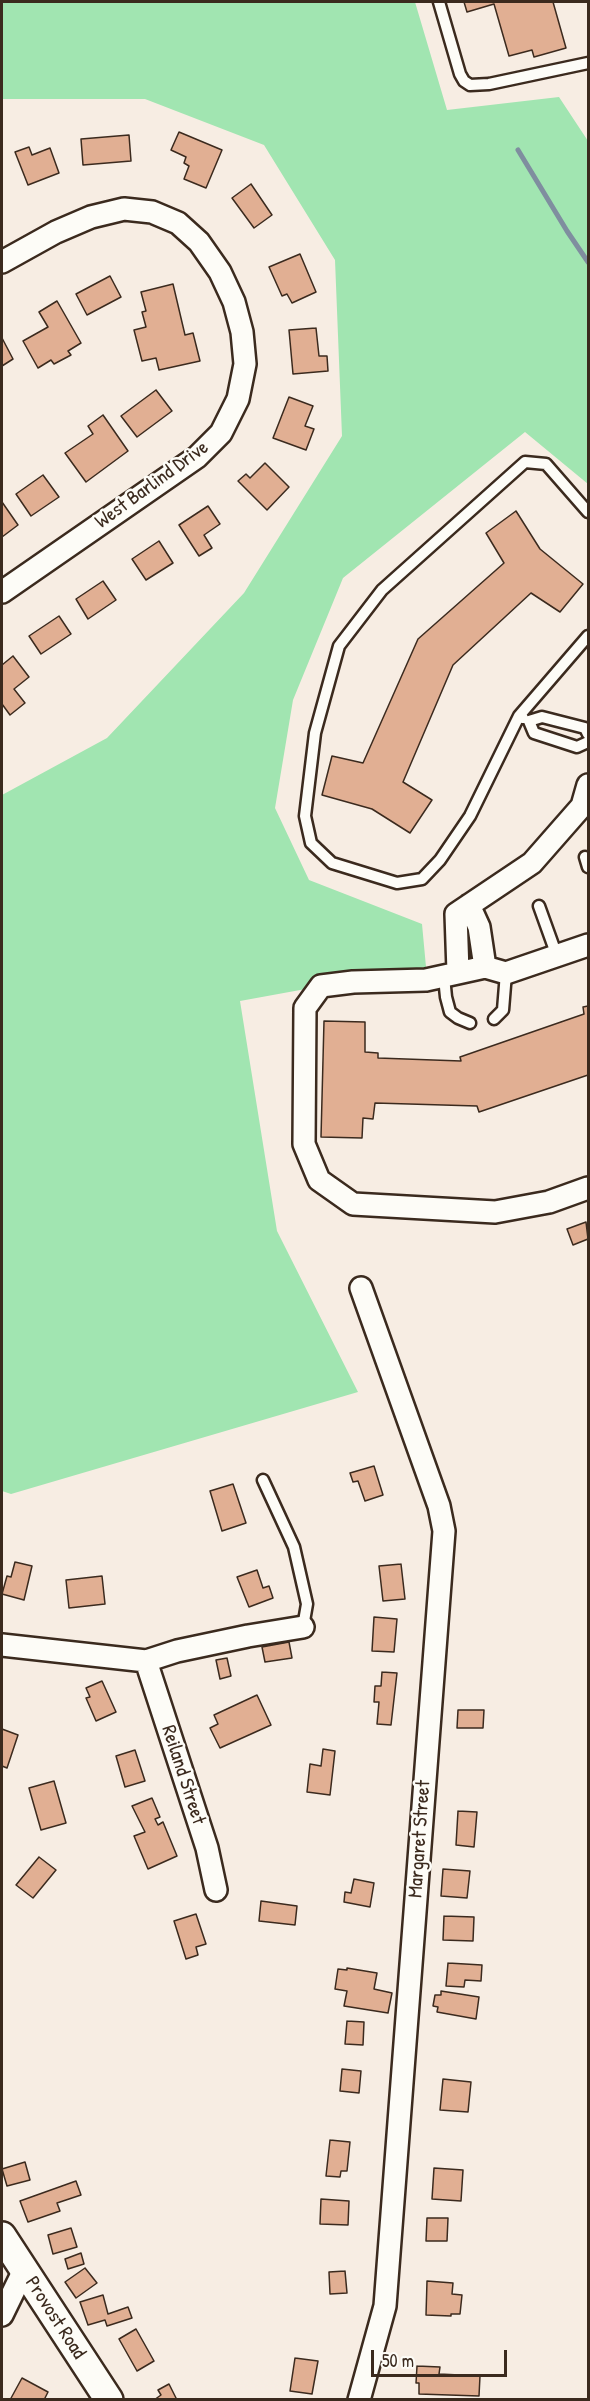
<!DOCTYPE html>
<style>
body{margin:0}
#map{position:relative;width:590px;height:2401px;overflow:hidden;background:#f7ede3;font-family:"Patrick Hand",sans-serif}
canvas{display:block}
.frame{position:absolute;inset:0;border:3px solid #3b2a1e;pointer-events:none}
.scale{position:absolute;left:371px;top:2350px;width:136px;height:27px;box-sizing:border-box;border:3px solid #3b2a1e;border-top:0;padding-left:8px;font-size:18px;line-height:21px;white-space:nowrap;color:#3b2a1e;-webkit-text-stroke:4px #fdfcf7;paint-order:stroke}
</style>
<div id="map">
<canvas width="590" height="2401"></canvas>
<div class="frame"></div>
<div class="scale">50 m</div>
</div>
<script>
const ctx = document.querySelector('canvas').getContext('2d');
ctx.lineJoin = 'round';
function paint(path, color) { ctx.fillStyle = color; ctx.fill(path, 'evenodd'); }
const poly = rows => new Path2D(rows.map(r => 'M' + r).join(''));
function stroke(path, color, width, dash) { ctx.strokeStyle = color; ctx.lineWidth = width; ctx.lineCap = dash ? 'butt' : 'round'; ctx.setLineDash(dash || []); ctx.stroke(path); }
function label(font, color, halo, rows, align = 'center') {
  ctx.font = font + ' "Patrick Hand",sans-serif'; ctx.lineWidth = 5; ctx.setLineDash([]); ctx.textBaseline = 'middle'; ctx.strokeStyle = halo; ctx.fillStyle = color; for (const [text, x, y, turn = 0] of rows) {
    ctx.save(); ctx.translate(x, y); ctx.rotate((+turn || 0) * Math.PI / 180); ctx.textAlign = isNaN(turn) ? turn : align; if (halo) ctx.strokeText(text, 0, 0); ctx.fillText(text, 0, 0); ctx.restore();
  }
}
paint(poly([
 [2,2,415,2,447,110,559,97,588,141,588,484,525,432,343,578,293,700,275,808,309,880,422,924,426,967,240,1001,277,1231,358,1392,11,1494,2,1491,2,795,107,738,244,593,342,436,335,260,264,145,145,99,2,99]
]), '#a1e5b1');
stroke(poly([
 [518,150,567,231,588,262]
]), '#7f8e9f', 5);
const building = poly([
 [464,2,553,2,566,48,534,57,532,50,509,56,494,4,467,12,464,2],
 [179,132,222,150,206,188,184,179,189,166,184,163,186,157,171,150,179,132],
 [129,135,131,161,83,165,81,139,129,135],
 [29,147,32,155,50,148,59,173,28,185,15,152,29,147],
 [251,184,272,215,254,228,232,198,251,184],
 [300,254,316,292,292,303,287,294,282,296,269,267,300,254],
 [110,276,121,297,87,315,76,294,110,276],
 [173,284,185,335,193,333,200,361,159,370,156,358,142,361,134,330,146,327,142,312,146,311,141,292,173,284],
 [57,301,81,343,68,351,71,355,54,364,51,360,38,368,23,341,48,327,39,312,57,301],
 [316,328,319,356,327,356,328,371,293,374,289,330,316,328],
 [2,338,13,359,2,366,2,338],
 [156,390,172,411,137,437,121,416,156,390],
 [289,397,313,406,305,426,314,429,306,450,273,438,289,397],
 [103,415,128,451,86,482,65,453,93,434,88,426,103,415],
 [265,463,289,487,267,510,238,481,246,474,250,478,265,463],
 [43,475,59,497,31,516,16,494,43,475],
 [2,502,18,525,2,537,2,502],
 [208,506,220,524,204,535,212,548,199,556,179,525,208,506],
 [516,511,540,549,583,584,560,612,531,593,453,665,403,782,432,800,410,833,372,809,322,795,332,756,363,763,418,639,504,563,486,533,516,511],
 [159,541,173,563,146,580,132,559,159,541],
 [103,581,116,600,88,619,76,599,103,581],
 [59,616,71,634,41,654,29,636,59,616],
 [13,656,29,677,14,689,25,703,10,715,2,704,2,665,13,656],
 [588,1006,588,1075,479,1112,477,1106,375,1103,373,1119,363,1118,362,1138,321,1137,324,1021,365,1022,365,1052,378,1053,378,1058,461,1061,460,1057,584,1014,583,1007,588,1006],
 [586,1222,588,1239,573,1245,567,1229,586,1222],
 [374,1466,383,1495,365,1501,358,1481,353,1482,350,1473,374,1466],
 [233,1484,246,1523,222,1531,210,1491,233,1484],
 [15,1562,32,1566,24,1600,2,1594,7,1576,11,1577,15,1562],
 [401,1564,405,1599,383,1601,379,1566,401,1564],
 [257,1570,263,1588,269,1586,273,1598,249,1607,237,1577,257,1570],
 [102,1576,105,1604,69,1608,66,1580,102,1576],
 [374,1617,397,1619,394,1652,372,1651,374,1617],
 [289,1642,292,1658,265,1662,262,1647,289,1642],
 [227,1658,231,1676,220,1679,216,1660,227,1658],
 [382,1672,397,1673,391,1725,377,1724,379,1702,374,1702,375,1686,381,1686,382,1672],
 [102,1681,116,1712,96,1721,86,1698,90,1697,86,1688,102,1681],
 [257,1695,271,1725,220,1748,210,1728,218,1724,214,1715,257,1695],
 [458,1710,484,1710,483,1728,457,1728,458,1710],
 [2,1729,18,1735,7,1768,2,1766,2,1729],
 [323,1749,335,1751,330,1795,307,1792,310,1764,321,1766,323,1749],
 [135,1750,145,1781,125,1787,116,1756,135,1750],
 [54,1781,66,1823,41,1830,29,1788,54,1781],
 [152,1798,160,1817,155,1819,158,1825,163,1822,177,1856,148,1869,134,1836,145,1832,132,1806,152,1798],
 [458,1811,477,1812,474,1847,456,1845,458,1811],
 [39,1857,56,1870,33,1898,16,1885,39,1857],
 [443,1869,470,1871,467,1898,441,1896,443,1869],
 [354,1879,374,1883,370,1907,344,1902,345,1892,351,1893,354,1879],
 [261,1901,297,1906,295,1925,259,1921,261,1901],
 [196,1914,206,1944,196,1947,198,1955,186,1959,174,1921,196,1914],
 [444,1916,474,1917,473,1941,443,1940,444,1916],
 [448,1963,482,1965,481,1981,465,1980,464,1987,446,1986,448,1963],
 [347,1968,377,1973,374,1989,392,1993,388,2013,344,2006,347,1991,335,1989,338,1969,347,1970,347,1968],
 [441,1991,479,1997,476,2019,437,2012,438,2007,433,2006,435,1995,441,1995,441,1991],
 [347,2021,364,2022,363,2045,345,2044,347,2021],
 [342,2069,361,2071,359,2093,340,2091,342,2069],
 [443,2079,471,2082,468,2112,440,2110,443,2079],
 [330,2140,350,2142,347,2171,341,2171,340,2177,326,2176,330,2140],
 [25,2162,30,2180,7,2186,2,2169,25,2162],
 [434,2168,463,2170,461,2201,432,2199,434,2168],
 [76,2181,81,2195,57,2203,60,2211,28,2222,20,2201,76,2181],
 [321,2199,349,2201,348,2225,320,2224,321,2199],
 [427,2218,448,2218,447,2241,426,2241,427,2218],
 [71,2228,77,2247,53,2254,48,2235,71,2228],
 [81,2253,84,2264,68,2269,65,2259,81,2253],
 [85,2268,97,2283,76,2298,65,2282,85,2268],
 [345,2271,347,2293,330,2294,329,2272,345,2271],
 [427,2281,453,2283,452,2294,462,2295,460,2314,451,2314,451,2316,426,2315,427,2281],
 [103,2295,108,2314,128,2307,132,2318,107,2326,105,2320,88,2325,80,2302,103,2295],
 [136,2329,154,2361,137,2371,119,2339,136,2329],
 [295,2358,318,2361,312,2394,290,2391,295,2358],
 [417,2366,440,2367,439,2374,480,2376,479,2396,419,2394,419,2383,416,2383,417,2366],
 [22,2378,48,2392,44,2400,10,2400,22,2378],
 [169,2384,177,2400,154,2400,161,2395,158,2390,169,2384]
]);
paint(building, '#e1af93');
stroke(building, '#3b2a1e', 1.5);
const service = poly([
 [439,2,460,74,464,81,470,85,489,84,588,63],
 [519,716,470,816,440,860,422,879,397,883,332,863,311,843,305,816,315,733,339,646,382,590,525,462,546,464,588,512],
 [523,718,519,716,588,636],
 [588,734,585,728,542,717,529,721,534,733,577,747,588,742],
 [585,857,588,867],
 [539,906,557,956],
 [444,977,446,997,450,1012,458,1018,470,1023],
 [494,1019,503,1010,506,973],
 [263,1480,294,1547,307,1604,303,1627]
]);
const minor = poly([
 [2,262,56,232,91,217,124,209,152,212,178,223,199,242,220,272,234,302,242,332,245,364,238,399,221,433,197,457,2,592],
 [469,905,479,927,485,967],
 [588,945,506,973,485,967,426,980,353,982,321,986,305,1008,304,1144,319,1180,353,1204,495,1212,549,1202,588,1188],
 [458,972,456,914,532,863,582,806,588,785],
 [2,1645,146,1661,177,1651,248,1636,303,1627],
 [146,1661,207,1848,216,1890],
 [2,2315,24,2270],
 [359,2400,385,2306,444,1531,439,1506,361,1288]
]);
const tertiary = poly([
 [2,2236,109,2400]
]);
stroke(service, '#3b2a1e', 15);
stroke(minor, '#3b2a1e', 26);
stroke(tertiary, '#3b2a1e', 32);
stroke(service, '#fdfcf7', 10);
stroke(minor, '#fdfcf7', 21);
stroke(tertiary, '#fdfcf7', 27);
label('20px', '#3b2a1e', '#fdfcf7', [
 ["West Barlind Drive",152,485,-36],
 ["Reiland Street",183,1775,72],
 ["Margaret Street",420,1839,-86],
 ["Provost Road",55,2318,57]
]);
</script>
